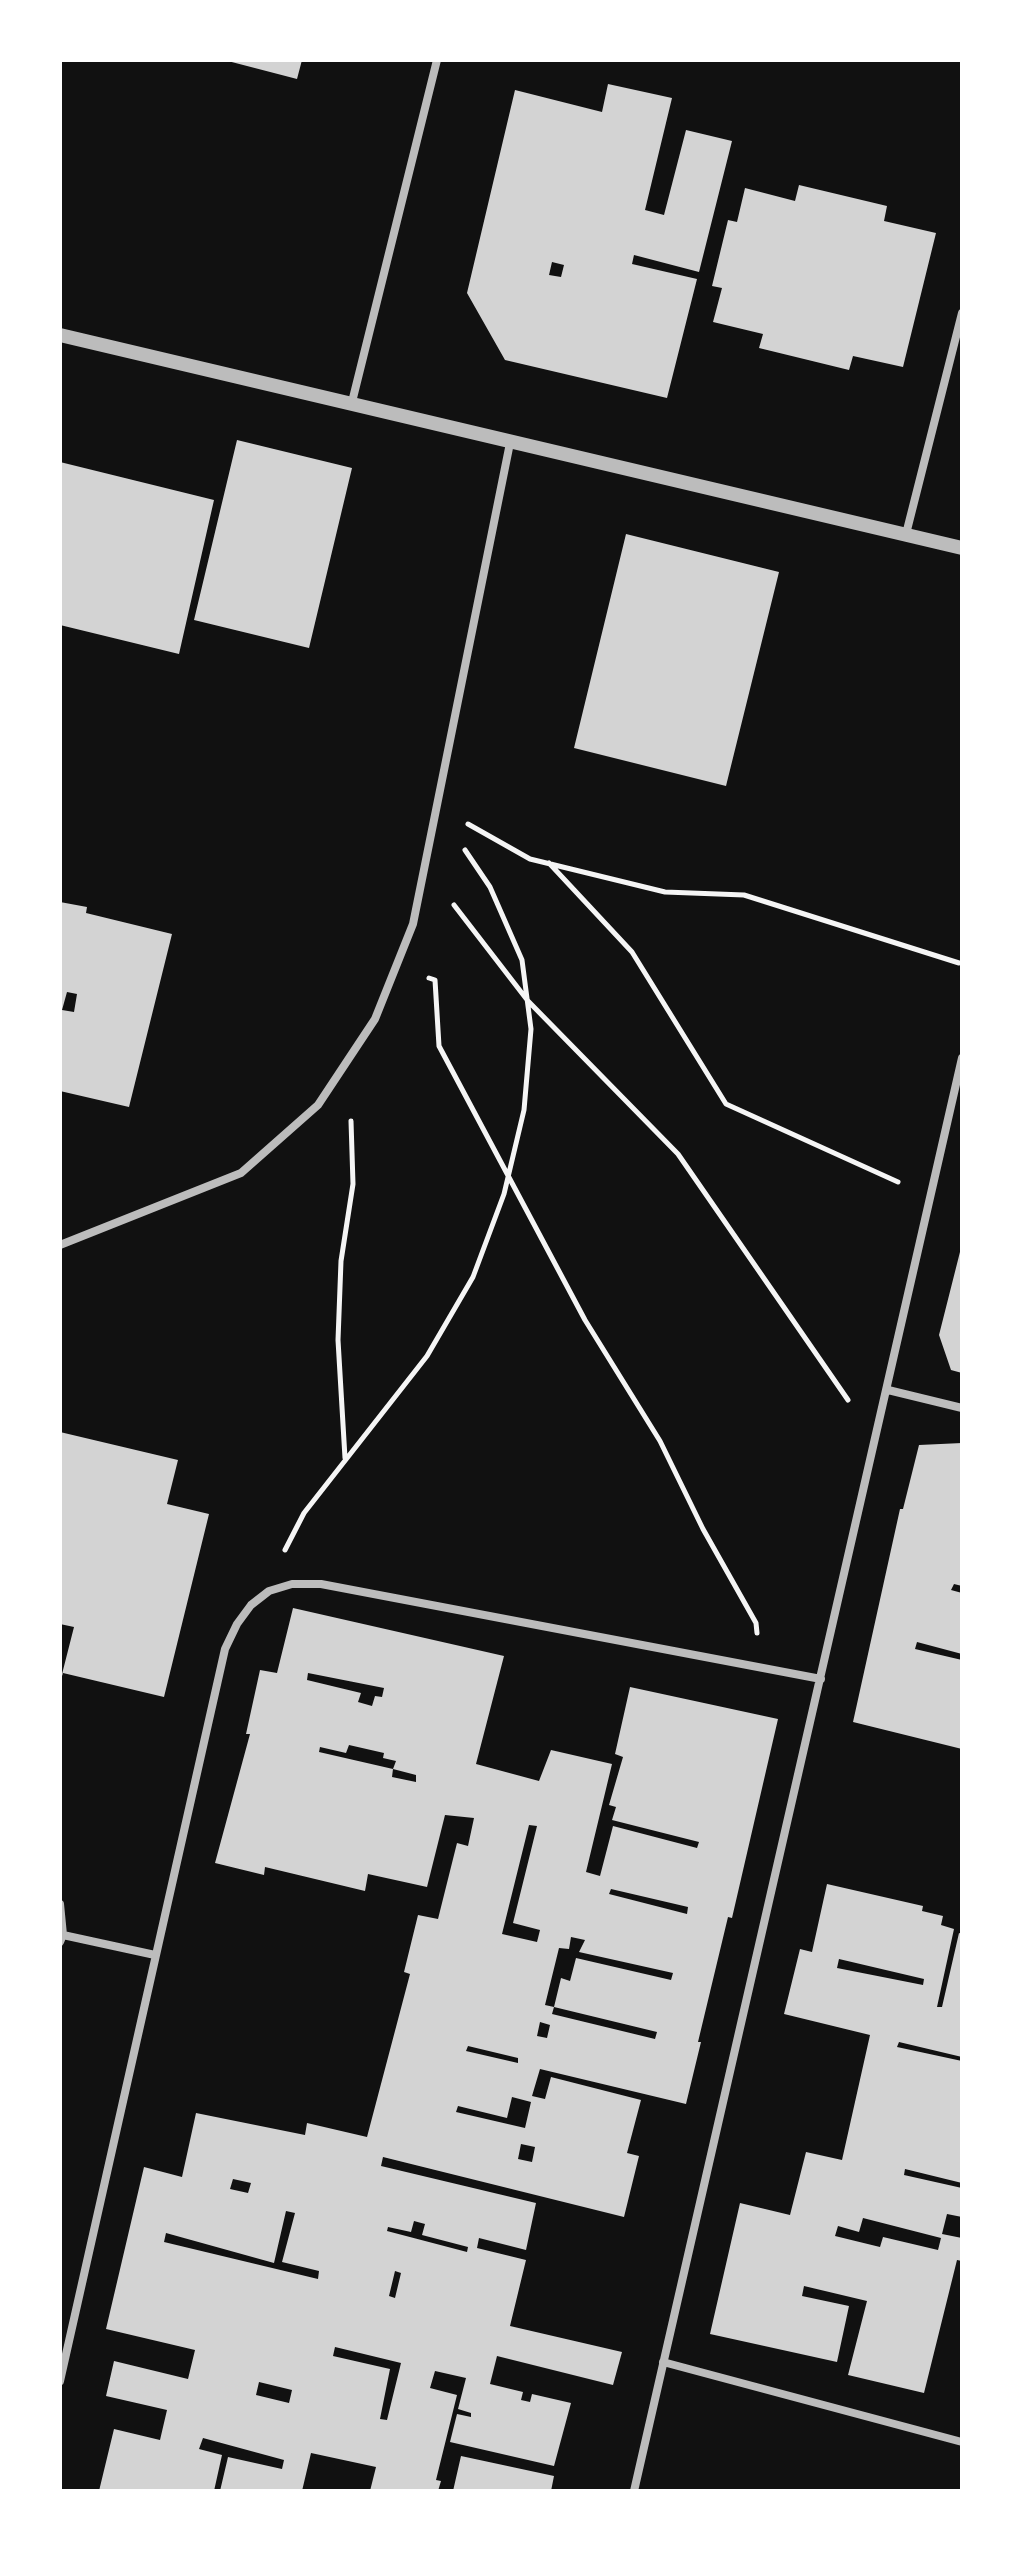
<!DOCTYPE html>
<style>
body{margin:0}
#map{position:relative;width:1022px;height:2551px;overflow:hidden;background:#111;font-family:Jost,sans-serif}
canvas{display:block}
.frame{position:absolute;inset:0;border:62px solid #fff;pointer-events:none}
</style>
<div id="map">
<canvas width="1022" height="2551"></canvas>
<div class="frame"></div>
</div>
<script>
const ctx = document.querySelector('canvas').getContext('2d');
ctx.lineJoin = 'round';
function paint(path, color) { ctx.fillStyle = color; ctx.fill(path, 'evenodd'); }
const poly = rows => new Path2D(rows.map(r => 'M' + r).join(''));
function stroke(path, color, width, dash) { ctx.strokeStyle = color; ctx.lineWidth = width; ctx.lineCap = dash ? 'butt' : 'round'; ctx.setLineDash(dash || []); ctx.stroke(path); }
paint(poly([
 [224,60,302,60,297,79],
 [608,84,672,98,645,210,664,215,686,130,732,141,699,272,634,255,632,264,697,279,667,398,505,360,467,293,515,90,602,112],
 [552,262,564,265,561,277,549,275],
 [799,185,887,206,884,221,936,233,903,367,853,356,849,370,759,348,763,334,713,322,722,288,712,286,728,220,737,222,745,188,795,201],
 [237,440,352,468,309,648,194,620],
 [60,462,214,500,179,654,60,625],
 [626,534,779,572,726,786,574,748],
 [60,902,87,907,86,913,172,934,129,1107,60,1091],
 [67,992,77,994,74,1012,62,1010],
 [962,1244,962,1373,951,1370,939,1335],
 [60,1432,178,1460,167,1504,209,1514,164,1697,63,1673,60,1682,74,1627,60,1624],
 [962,1443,962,1586,954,1584,951,1590,962,1593,962,1654,917,1642,915,1649,962,1660,962,1749,853,1722,900,1509,903,1509,919,1445],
 [293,1608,504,1656,476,1764,539,1781,551,1750,612,1764,586,1872,600,1876,613,1826,697,1848,699,1842,612,1820,616,1807,609,1805,623,1757,615,1754,630,1687,778,1719,732,1918,728,1917,698,2042,701,2042,686,2104,540,2069,532,2096,545,2099,551,2077,641,2100,627,2153,639,2156,624,2217,383,2157,381,2166,536,2203,526,2250,479,2238,477,2248,526,2260,510,2326,622,2352,613,2385,497,2356,490,2384,523,2392,521,2400,530,2402,532,2394,571,2403,554,2466,450,2442,457,2414,471,2417,471,2413,458,2409,466,2378,435,2371,430,2388,457,2395,436,2480,441,2481,438,2491,370,2491,376,2467,311,2453,302,2491,220,2491,228,2457,282,2469,284,2460,203,2438,199,2449,222,2455,214,2491,99,2491,114,2429,160,2440,167,2410,106,2396,114,2361,188,2379,195,2350,106,2329,144,2167,182,2177,196,2113,305,2135,307,2123,367,2137,410,1974,404,1972,418,1915,438,1919,457,1843,468,1846,474,1818,445,1815,427,1887,368,1874,365,1891,265,1867,264,1875,215,1863,250,1734,246,1734,260,1670,277,1673],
 [308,1673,384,1688,382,1697,375,1696,372,1706,358,1702,361,1693,307,1680],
 [349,1745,384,1753,383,1758,396,1761,393,1769,416,1775,416,1782,392,1777,393,1769,319,1752,320,1747,346,1753],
 [529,1825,537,1826,513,1923,540,1930,537,1942,502,1934],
 [611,1889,688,1907,687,1914,609,1894],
 [571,1937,585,1940,579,1952,673,1973,671,1980,576,1958,570,1981,561,1978,554,2007,657,2032,655,2039,552,2014,554,2007,545,2005,559,1948,569,1949],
 [540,2022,550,2025,547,2038,537,2036],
 [468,2046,518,2058,518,2063,466,2051],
 [512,2097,531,2102,525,2128,456,2112,458,2106,507,2118],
 [521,2144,535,2147,532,2162,518,2159],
 [233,2179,251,2183,248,2193,230,2189],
 [286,2211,295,2213,282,2262,319,2271,318,2279,164,2242,166,2233,274,2263],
 [414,2221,425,2224,422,2235,468,2247,467,2252,387,2231,388,2227,411,2232],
 [395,2271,401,2273,395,2298,389,2296],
 [335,2347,401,2363,387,2420,380,2419,390,2369,333,2356],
 [259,2382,292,2390,289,2403,256,2395],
 [827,1884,923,1906,922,1911,943,1916,941,1925,954,1929,937,2007,942,2007,959,1933,962,1934,962,2057,899,2042,897,2047,962,2061,962,2183,905,2169,904,2175,962,2188,962,2217,947,2214,942,2234,962,2238,962,2261,957,2260,924,2393,848,2375,867,2301,804,2286,802,2296,849,2306,837,2362,710,2334,740,2203,790,2215,806,2152,842,2160,870,2035,784,2014,800,1949,812,1952],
 [839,1959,924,1979,923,1985,837,1968],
 [863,2218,941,2238,938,2250,883,2237,880,2247,835,2236,838,2226,859,2232],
 [461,2456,554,2476,551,2491,453,2491]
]), '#d3d3d3');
stroke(poly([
 [468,824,530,859,665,892,744,895,959,963],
 [549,863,632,952,726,1104,898,1182],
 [454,905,528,1001,678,1154,848,1400],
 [429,978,435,980,439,1046,585,1320,660,1441,703,1529,756,1623,757,1633],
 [345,1458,338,1340,341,1261,353,1184,351,1121],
 [285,1550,304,1513,427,1356,473,1277,504,1194,524,1110,531,1029,522,960,490,887,465,850]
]), '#f5f5f5', 5);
stroke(poly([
 [352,402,437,60],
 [906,534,962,313],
 [60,1245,241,1173,318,1105,375,1019,413,924,510,443],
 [888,1390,962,1408],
 [60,1904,63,1935,60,1942],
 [63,1935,155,1955],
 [663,2362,962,2442],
 [60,2381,225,1649,237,1624,251,1605,269,1591,292,1584,321,1584,821,1679],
 [634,2491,962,1058]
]), '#bcbcbc', 8);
stroke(poly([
 [60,335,962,548]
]), '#bcbcbc', 14);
</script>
